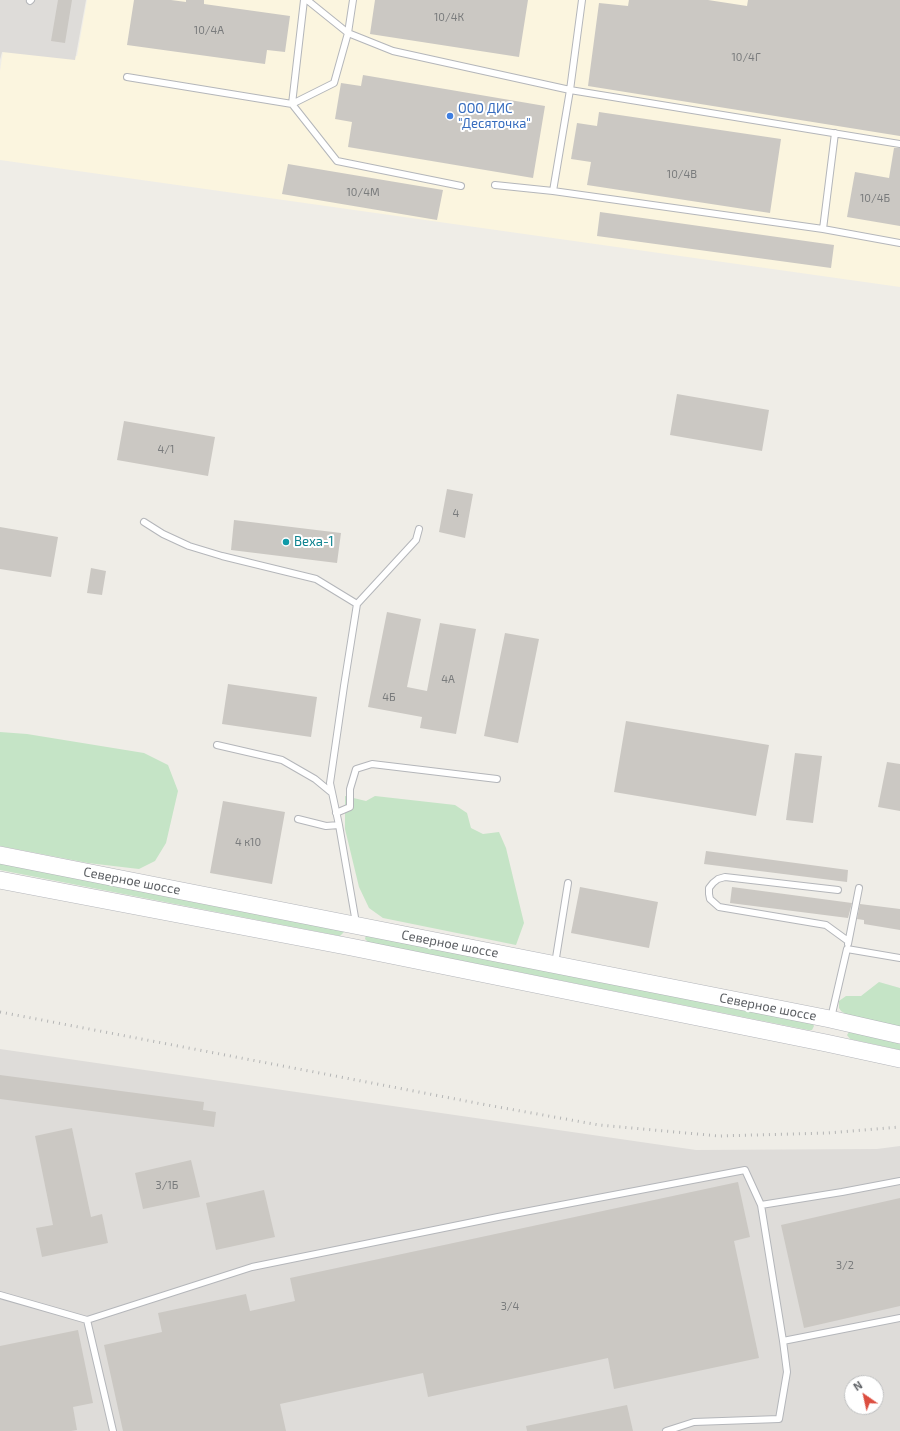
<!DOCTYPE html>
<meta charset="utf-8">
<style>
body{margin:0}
#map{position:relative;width:900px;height:1431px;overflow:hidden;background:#efede7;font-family:"Exo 2",sans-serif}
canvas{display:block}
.north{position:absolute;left:844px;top:1375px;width:40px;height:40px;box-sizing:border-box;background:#fff;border:1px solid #bfc0c1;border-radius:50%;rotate:326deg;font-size:11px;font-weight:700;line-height:16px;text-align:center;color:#5e6165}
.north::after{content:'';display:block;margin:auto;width:14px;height:18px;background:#dc4e40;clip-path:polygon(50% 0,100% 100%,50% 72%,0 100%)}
</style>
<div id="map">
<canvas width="900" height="1431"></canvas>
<div class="north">N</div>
</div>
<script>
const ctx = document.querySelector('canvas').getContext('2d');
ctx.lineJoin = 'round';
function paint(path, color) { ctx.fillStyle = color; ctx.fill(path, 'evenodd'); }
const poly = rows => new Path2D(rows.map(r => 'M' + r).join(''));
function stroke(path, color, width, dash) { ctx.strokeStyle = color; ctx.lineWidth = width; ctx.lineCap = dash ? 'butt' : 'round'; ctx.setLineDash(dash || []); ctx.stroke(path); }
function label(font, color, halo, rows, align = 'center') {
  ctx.font = font + ' "Exo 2",sans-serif'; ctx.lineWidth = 4; ctx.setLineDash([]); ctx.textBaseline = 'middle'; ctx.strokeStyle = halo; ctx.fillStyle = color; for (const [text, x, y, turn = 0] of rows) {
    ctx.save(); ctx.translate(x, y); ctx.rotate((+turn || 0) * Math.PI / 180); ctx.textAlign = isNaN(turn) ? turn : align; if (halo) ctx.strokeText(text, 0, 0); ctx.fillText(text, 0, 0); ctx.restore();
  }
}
paint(poly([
 [87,0,900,0,900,287,0,160,0,71,3,51,77,56]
]), '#fbf5df');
paint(poly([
 [0,0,86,0,75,60,2,52,0,60],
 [0,1049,696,1150,877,1149,900,1146,900,1431,0,1431],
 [852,1383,876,1383,876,1407,852,1407]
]), '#dedcd9');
paint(poly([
 [0,732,27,734,144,753,168,765,178,791,166,843,155,861,139,869,88,863,0,846],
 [345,796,366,801,375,796,455,805,467,813,471,828,483,834,499,832,506,848,524,923,516,945,383,918,369,908,359,887,345,829],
 [0,863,344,931,344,932,340,936,0,870],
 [366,935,813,1024,814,1026,812,1030,808,1030,368,942,365,939],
 [879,982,900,988,900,1027,847,1015,841,1011,839,1008,839,1001,846,996,861,996],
 [849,1032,900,1042,900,1050,850,1039,847,1035]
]), '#c5e4c6');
paint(poly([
 [58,0,72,0,65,43,51,41],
 [134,0,171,0,186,2,186,0,204,0,204,4,290,16,285,52,267,50,265,64,127,45],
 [375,0,528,0,519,57,370,34],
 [629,0,708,0,747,6,748,0,900,0,900,136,588,86,599,3,628,6],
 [363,75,545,106,533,178,348,147,352,122,335,119,341,83,361,86],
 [599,112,781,139,770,213,587,185,591,162,571,159,577,123,597,126],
 [894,148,900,148,900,226,847,217,855,172,889,178],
 [288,164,443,190,437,220,282,194],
 [600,212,834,245,831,268,597,236],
 [677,394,769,410,762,451,670,435],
 [124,421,215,437,208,476,117,460],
 [447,489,473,494,465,538,439,532],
 [234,520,341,533,337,563,231,550],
 [0,527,58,537,51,577,0,569],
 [91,568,106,571,102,595,87,593],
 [387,612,421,619,407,687,427,691,440,623,476,629,456,734,420,728,422,717,368,707],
 [505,633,539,639,518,743,484,736],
 [228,684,317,697,311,737,222,724],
 [626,721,769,745,756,816,614,792],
 [795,753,822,756,813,823,786,820],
 [887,762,900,764,900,811,878,807],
 [223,801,285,812,272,884,210,873],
 [706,851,848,870,847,882,704,864],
 [580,887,658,902,649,948,571,933],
 [732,887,852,903,848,918,730,903],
 [860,904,900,909,900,930,864,924,864,920,857,919],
 [0,1075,204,1102,203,1110,216,1112,214,1127,0,1099],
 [72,1128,91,1217,102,1214,108,1243,42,1257,36,1228,53,1225,35,1136],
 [191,1160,200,1197,143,1209,135,1173],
 [738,1182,750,1237,734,1241,759,1358,614,1389,608,1358,428,1397,423,1373,280,1404,286,1431,123,1431,104,1345,162,1332,158,1313,246,1294,250,1311,295,1301,290,1278],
 [264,1190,275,1237,216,1250,206,1203],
 [900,1198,900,1306,804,1328,781,1225],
 [78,1330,93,1403,73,1407,77,1430,71,1431,0,1431,0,1346],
 [627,1405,633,1431,527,1431,526,1426]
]), '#cbc8c3');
const service = poly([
 [307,0,348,33,393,51,570,90,900,144],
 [353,0,348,33,334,83,292,104,337,161,461,186],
 [30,1,31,0],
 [127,77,292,104,304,0],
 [495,185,553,191,823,229,900,243],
 [553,191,570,90,582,0],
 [823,229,835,133],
 [144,522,163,534,189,546,222,556,316,579,357,604],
 [217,745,282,760,315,779,332,793],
 [336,813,350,807,350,789,356,769,372,764,497,779],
 [298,819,326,826,339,825],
 [838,890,725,877,718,879,713,883,709,888,709,894,710,899,719,907,826,925,848,941],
 [356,923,339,825,330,783,344,686,357,604,416,540,419,529],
 [848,944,859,888],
 [555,964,568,883],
 [831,1018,847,949,900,958],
 [0,1295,87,1320,113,1431],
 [87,1320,252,1267,498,1217,745,1170,761,1205],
 [783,1341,900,1318],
 [666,1431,694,1422,779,1419,787,1372,783,1341,761,1205,842,1192,900,1181]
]);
const secondary = poly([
 [0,855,830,1019,900,1035],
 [0,880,351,947,826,1043,900,1059]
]);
stroke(service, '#b4b6ba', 8);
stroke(secondary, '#b3b5ba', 18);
stroke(service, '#fff', 6);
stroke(secondary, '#fff', 17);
stroke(poly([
 [0,1012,487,1105,599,1125,719,1136,828,1133,900,1127]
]), '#b4b5b5', 3, [1, 5]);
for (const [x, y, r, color] of [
 [450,116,4,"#3f7fe0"],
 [286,542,4,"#0f9aa8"]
]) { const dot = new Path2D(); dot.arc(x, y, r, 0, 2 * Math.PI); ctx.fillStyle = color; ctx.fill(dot); stroke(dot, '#fff', 1.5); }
label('11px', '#797b7c', null, [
 ["10/4К",449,17],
 ["10/4А",209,30],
 ["10/4Г",746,57],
 ["10/4В",682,174],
 ["10/4М",363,192],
 ["10/4Б",875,198],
 ["4/1",166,449],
 ["4",456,513],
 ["4А",448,679],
 ["4Б",389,697],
 ["4 к10",248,842],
 ["3/1Б",167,1185],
 ["3/2",845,1265],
 ["3/4",510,1306]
]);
label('13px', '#366cbe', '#fff', [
 ["ООО ДИС",458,109],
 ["\"Десяточка\"",458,124]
], 'left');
label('13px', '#0d838f', '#fff', [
 ["Веха-1",294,542]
], 'left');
label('13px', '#5e6165', '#fff', [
 ["Северное шоссе",132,881,11],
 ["Северное шоссе",450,944,11],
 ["Северное шоссе",768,1007,11]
]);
</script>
